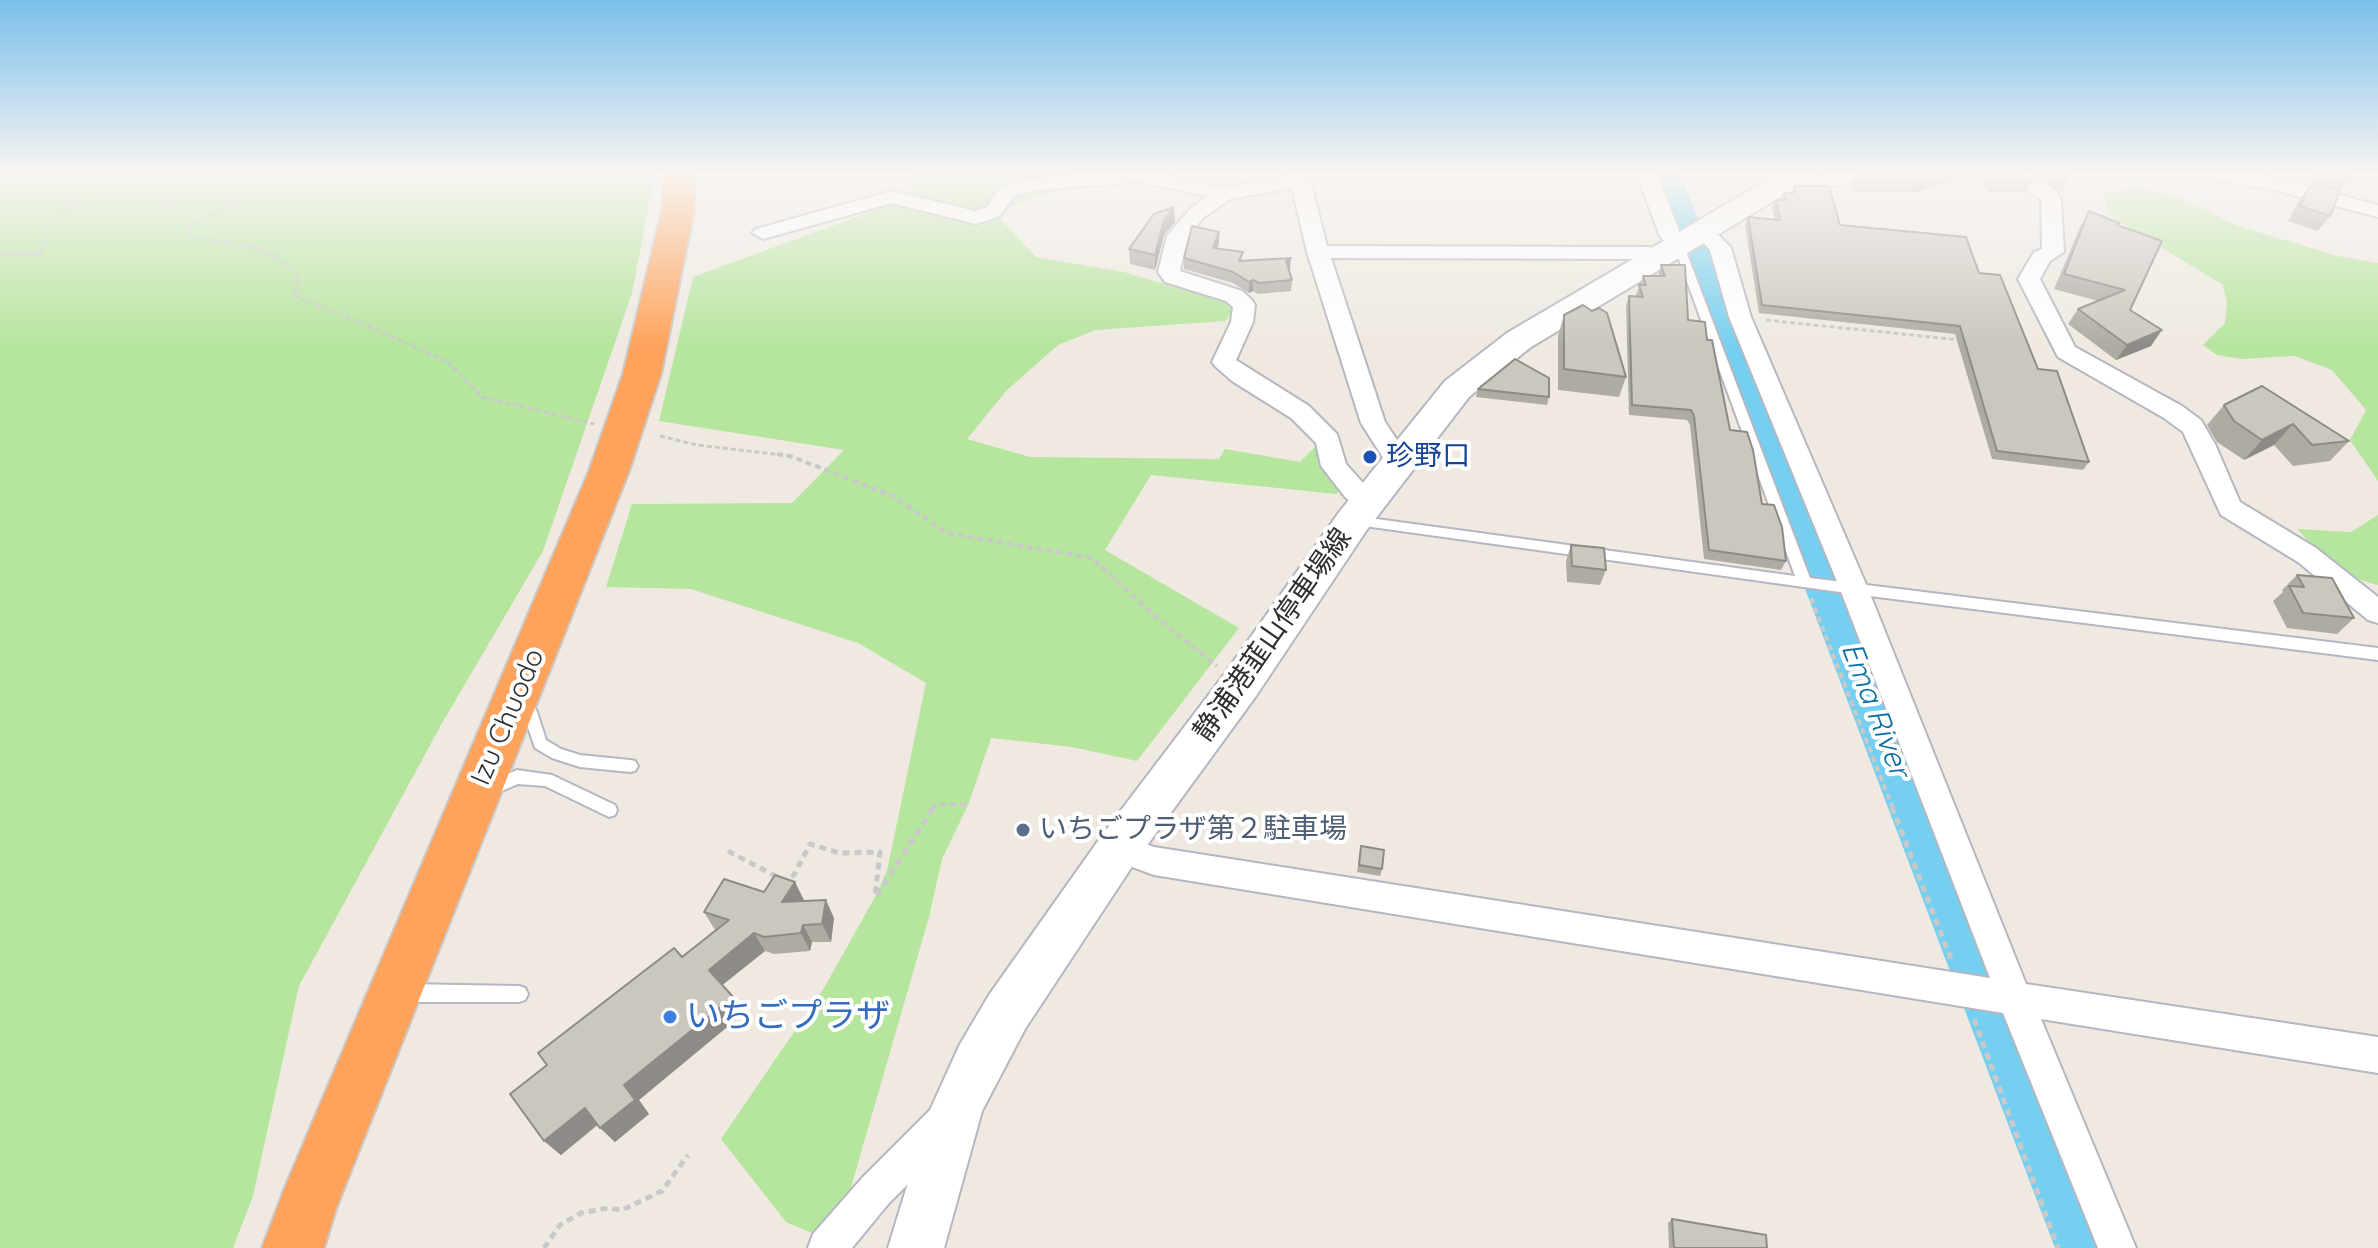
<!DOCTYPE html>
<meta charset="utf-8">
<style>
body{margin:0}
canvas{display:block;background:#efe9e1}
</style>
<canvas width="2378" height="1248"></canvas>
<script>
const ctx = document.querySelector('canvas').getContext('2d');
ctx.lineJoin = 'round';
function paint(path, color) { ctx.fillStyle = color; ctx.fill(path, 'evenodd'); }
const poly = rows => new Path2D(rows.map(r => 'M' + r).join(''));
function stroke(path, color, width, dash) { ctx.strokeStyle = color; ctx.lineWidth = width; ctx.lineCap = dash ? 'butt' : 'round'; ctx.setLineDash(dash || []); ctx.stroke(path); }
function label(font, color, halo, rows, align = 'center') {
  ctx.font = font + ' Quicksand,"Noto Sans JP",sans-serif'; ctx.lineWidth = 8; ctx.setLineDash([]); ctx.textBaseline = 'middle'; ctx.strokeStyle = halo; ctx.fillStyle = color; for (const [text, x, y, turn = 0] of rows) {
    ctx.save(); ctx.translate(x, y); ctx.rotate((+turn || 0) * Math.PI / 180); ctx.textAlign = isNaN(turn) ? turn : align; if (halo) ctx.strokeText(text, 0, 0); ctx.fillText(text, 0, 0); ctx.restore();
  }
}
paint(poly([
 [0,172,655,172,632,293,543,551,441,725,299,986,253,1196,233,1248,0,1248],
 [909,172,1164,172,1101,176,994,212,1036,257,1124,272,1236,305,1226,321,1095,330,1058,345,1006,391,967,439,1030,457,1219,459,1225,449,1300,462,1317,445,1341,489,1336,494,1151,475,1105,550,1239,628,1137,761,1072,747,991,738,969,803,942,859,929,917,835,1243,786,1222,721,1139,824,988,875,897,887,871,926,683,858,643,691,589,606,587,632,504,792,503,844,450,659,421,693,277,911,197],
 [2135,188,2170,194,2238,226,2338,256,2378,263,2378,481,2350,440,2366,410,2332,370,2295,356,2242,359,2217,355,2203,345,2225,323,2227,303,2223,285,2107,214,2104,193],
 [2378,515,2378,585,2357,579,2310,544,2298,529,2351,532]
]), '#b6e59e');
paint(poly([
 [1647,172,1679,172,2117,1248,2055,1248,1647,172]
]), '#75cff0');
const lane = poly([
 [1679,243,1684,246,1810,578,2378,648,2378,660,1854,594,1350,524,1348,521,1350,518,1355,516,1795,576,1674,246,1679,243],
 [530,706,535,708,537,712,546,740,561,749,580,755,630,760,635,761,638,766,635,771,630,772,580,767,552,758,535,748,523,712,525,708,530,706],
 [517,770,552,775,615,805,617,810,615,815,609,817,545,786,518,784,490,796,485,794,482,789,485,784,517,770],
 [403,984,519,986,525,988,528,994,525,1000,519,1002,421,1002,397,998,394,992,397,986,403,984]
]);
const street = poly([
 [1110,172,1152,172,1224,188,1289,176,1288,172,1308,172,1327,246,1648,247,1669,251,1672,256,1661,262,1648,259,1331,258,1385,422,1411,461,1407,467,1398,470,1389,467,1361,423,1307,252,1292,188,1230,199,1203,218,1188,237,1180,271,1242,291,1252,300,1255,305,1253,322,1236,360,1309,406,1337,434,1346,464,1380,502,1376,509,1367,511,1358,509,1345,497,1321,466,1316,443,1291,418,1232,381,1216,367,1212,362,1231,322,1233,307,1226,301,1165,282,1158,272,1167,236,1189,210,1207,196,1141,182,1033,190,1014,196,1000,216,976,224,892,203,763,239,752,233,756,229,892,191,975,211,986,208,1000,188,1024,180,1110,172],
 [1636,172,1656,172,1680,233,1690,246,1687,251,1671,251,1659,234,1636,172],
 [1844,172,1885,172,1882,176,1806,192,1779,185,1776,181,1786,175,1806,180,1844,172],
 [2002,172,2027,172,2055,190,2061,200,2064,252,2050,261,2040,279,2075,347,2182,406,2201,420,2215,444,2240,502,2316,548,2378,597,2378,623,2368,620,2298,562,2221,515,2183,432,2164,418,2058,357,2018,279,2034,252,2042,249,2041,200,2002,172],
 [2194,172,2241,172,2275,178,2378,205,2378,217,2274,190,2204,178,2194,172],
 [1704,225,1711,227,1731,248,1751,317,1868,589,2026,984,2378,1037,2378,1073,2041,1019,2136,1248,2098,1248,2003,1013,1154,875,1108,858,1103,848,1108,838,1119,834,1154,847,1990,978,1840,589,1729,317,1710,250,1693,231,1704,225],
 [946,1102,959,1107,964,1120,959,1133,889,1203,852,1248,808,1248,813,1234,863,1177,933,1107,946,1102]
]);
const secondary = poly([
 [1781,172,1816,172,1812,178,1531,347,1469,397,1366,531,1256,696,1135,862,1025,1029,982,1111,944,1248,888,1248,931,1108,959,1046,989,995,1103,834,1226,672,1340,511,1445,381,1507,333,1781,172]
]);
const highway = poly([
 [664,172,696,172,694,210,661,374,629,471,337,1206,324,1248,262,1248,286,1185,589,471,623,374,662,210,664,172]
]);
stroke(lane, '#b4b7c1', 4);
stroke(street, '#b4b7c1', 4);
stroke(secondary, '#b4b7c1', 4);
stroke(highway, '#c9c9c9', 4);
stroke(poly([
 [0,255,40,253,51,219,77,203,115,191,144,185,154,191,160,202,228,192,235,200,190,226,191,237,248,246,276,257,290,266,299,279,294,296,358,321,449,363,482,397,594,424],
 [1766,320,1960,340],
 [660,436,697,445,791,456]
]), '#c9c9c9', 3, [5, 3]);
stroke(poly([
 [777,454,790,456,893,496,947,533,1092,558,1157,618,1217,666],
 [1811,598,1893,809],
 [932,809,935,805,969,804]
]), '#c9c9c9', 4, [6, 4]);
stroke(poly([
 [1892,807,1951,959],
 [728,851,785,881,794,875,810,844,840,853,880,852,875,897],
 [877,895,934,807],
 [1974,1019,2058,1248],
 [544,1248,560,1225,581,1213,608,1208,622,1210,662,1191,688,1155]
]), '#c9c9c9', 5, [7, 5]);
paint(lane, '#fff');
paint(street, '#fff');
paint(secondary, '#fff');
paint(highway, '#ffa35c');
paint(poly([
 [1865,172,2020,172,2032,181,2025,192,1988,192,1977,174,1915,192,1852,192,1851,186,1856,174],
 [2032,172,2079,172,2066,176,2068,181,2061,192],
 [2316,172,2358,172,2340,192,2330,216,2318,231,2288,221,2299,200,2311,184,2308,184],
 [1795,186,1840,225,1979,273,2038,369,2089,462,2083,470,1992,459,1955,334,1759,313,1745,225,1748,217,1775,219,1772,208,1776,200,1780,200,1784,193,1792,193],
 [1174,207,1175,222,1164,235,1155,270,1130,264,1129,249],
 [2089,211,2118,225,2130,310,2151,346,2116,360,2068,324,2078,309,2098,301,2054,289,2080,227],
 [1219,243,1217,248,1243,260,1290,269,1289,270,1292,280,1291,291,1258,294,1253,291,1249,293,1233,283,1184,269,1184,258],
 [1661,265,1688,320,1707,340,1730,430,1786,561,1781,570,1704,559,1690,425,1687,420,1629,415,1626,306,1629,296,1636,297,1636,295,1643,276,1658,276],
 [1564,315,1626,377,1619,397,1558,390,1558,336],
 [1478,389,1549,397,1547,405,1476,397],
 [2224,405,2349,441,2330,461,2293,466,2274,445,2244,460,2217,442,2207,425],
 [1571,545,1606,570,1600,585,1567,582,1566,561],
 [2297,575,2354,618,2337,634,2287,628,2273,601,2283,592,2282,590],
 [1361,846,1382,869,1380,876,1357,872],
 [795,882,803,901,834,918,831,942,812,942,810,951,774,954,765,951,722,985,744,1013,639,1100,649,1114,615,1142,598,1125,561,1155,544,1141,682,957,715,930,704,912],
 [1672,1219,1767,1248,1669,1248,1668,1223]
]), '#afaba4');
paint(poly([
 [1949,172,1978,172,1977,174,1915,192,1921,180],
 [2062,172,2079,172,2063,178],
 [1174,207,1175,222,1164,235,1155,270,1155,255,1164,220],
 [1219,232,1219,243,1213,259,1213,248],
 [1291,258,1290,269,1285,272,1286,261],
 [1253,280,1253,291,1249,293,1249,282],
 [2162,330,2151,346,2116,360,2127,345],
 [2293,424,2274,445,2244,460,2262,440],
 [795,882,804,900,791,920,782,902],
 [826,900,834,918,831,942,822,924],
 [803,925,812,942,810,951,801,933],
 [754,933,765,951,720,987,709,970],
 [733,997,744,1013,639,1100,649,1114,615,1142,600,1128,624,1085],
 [585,1108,600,1122,561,1155,544,1141]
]), '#8e8b86');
const building = poly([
 [1865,172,1949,172,1921,180,1857,181,1856,174,1865,172],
 [1989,172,2019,172,2032,181,1995,181,1989,172],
 [2055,172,2065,172,2068,181,2055,172],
 [2332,172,2356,172,2352,177,2332,172],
 [2311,184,2340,191,2330,216,2300,206,2311,184],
 [1795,186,1829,186,1840,225,1966,237,1979,273,2000,275,2038,369,2057,371,2089,462,1997,451,1960,326,1762,305,1748,217,1780,220,1776,200,1785,200,1784,193,1795,193,1795,186],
 [1174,207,1164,220,1155,255,1129,249,1154,214,1174,207],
 [2089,211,2119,223,2117,225,2162,241,2130,310,2162,330,2127,345,2078,309,2125,290,2064,274,2089,211],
 [1192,226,1219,232,1213,248,1243,252,1239,261,1291,258,1286,261,1292,280,1259,283,1253,280,1249,282,1233,272,1184,258,1192,226],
 [1661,265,1685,265,1688,320,1705,322,1707,340,1712,340,1730,430,1747,432,1753,450,1762,504,1774,505,1782,527,1786,561,1709,550,1694,416,1691,410,1632,405,1629,296,1643,297,1639,285,1646,285,1643,276,1665,276,1661,265],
 [1583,305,1592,311,1599,308,1607,313,1626,377,1564,369,1564,315,1583,305],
 [1515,359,1549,378,1549,397,1478,389,1515,359],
 [2262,386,2349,441,2312,445,2293,424,2262,440,2234,421,2224,405,2262,386],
 [1571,545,1604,548,1606,570,1572,566,1571,545],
 [2297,575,2332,578,2354,618,2303,613,2289,586,2304,587,2297,575],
 [1361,846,1384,850,1382,869,1359,865,1361,846],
 [775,875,795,882,782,902,826,900,822,924,803,925,801,933,764,937,754,933,709,970,733,997,624,1085,635,1100,600,1128,585,1108,544,1141,510,1094,547,1065,538,1053,674,948,682,957,729,920,704,912,724,879,764,892,775,875],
 [1672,1219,1766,1235,1767,1248,1674,1248,1672,1219]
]);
paint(building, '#cbc7bf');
stroke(building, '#8e8b86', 2);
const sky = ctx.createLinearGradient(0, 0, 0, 347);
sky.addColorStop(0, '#7abfeb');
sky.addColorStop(0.5, '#f8f5f2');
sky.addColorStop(1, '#f8f5f200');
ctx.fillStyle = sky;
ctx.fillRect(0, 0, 2378, 347);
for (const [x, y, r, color] of [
 [1370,457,8,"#1a4fb4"],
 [1023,830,8,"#5c6f8a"],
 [670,1017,8,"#3f7fe0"]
]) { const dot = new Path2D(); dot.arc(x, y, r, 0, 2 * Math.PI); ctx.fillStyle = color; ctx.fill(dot); stroke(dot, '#fff', 3); }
label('28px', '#164399', '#fff', [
 ["珍野口",1386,457]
], 'left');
label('28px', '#2e2e2e', '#fff', [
 ["静浦港韮山停車場線",1273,635,-55],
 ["Izu Chuodo",508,717,-67]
]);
label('28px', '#4e5e75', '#fff', [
 ["いちごプラザ第２駐車場",1039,830]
], 'left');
label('italic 30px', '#0d6fa3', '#fff', [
 ["Ema River",1875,710,69]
]);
label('34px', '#366cbe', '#fff', [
 ["いちごプラザ",686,1017]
], 'left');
</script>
